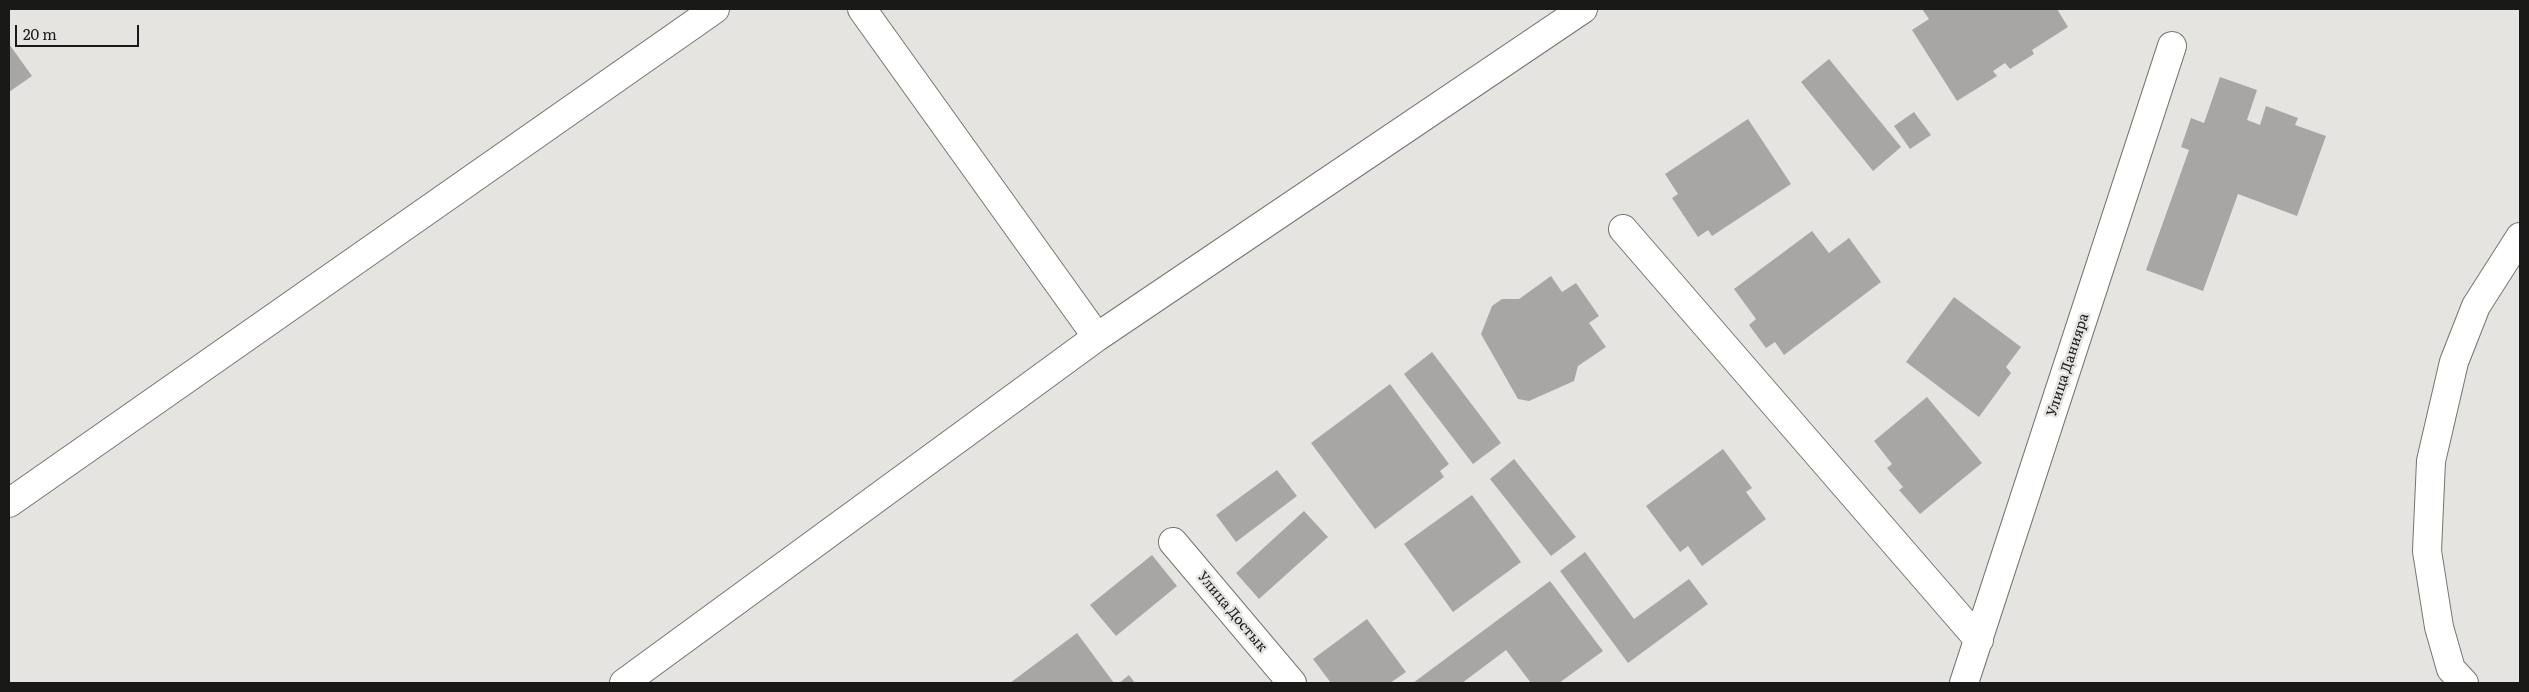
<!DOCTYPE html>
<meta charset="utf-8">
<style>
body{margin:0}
#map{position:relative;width:2529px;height:692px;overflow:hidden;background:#e6e4e1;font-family:Literata,serif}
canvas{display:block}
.frame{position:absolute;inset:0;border:10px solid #191918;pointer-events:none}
.scale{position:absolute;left:15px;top:25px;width:124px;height:22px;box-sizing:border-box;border:2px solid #191918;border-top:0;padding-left:6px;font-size:15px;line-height:18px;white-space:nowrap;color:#191918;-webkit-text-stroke:4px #e6e4e1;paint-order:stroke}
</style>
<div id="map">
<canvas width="2529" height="692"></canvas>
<div class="frame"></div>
<div class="scale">20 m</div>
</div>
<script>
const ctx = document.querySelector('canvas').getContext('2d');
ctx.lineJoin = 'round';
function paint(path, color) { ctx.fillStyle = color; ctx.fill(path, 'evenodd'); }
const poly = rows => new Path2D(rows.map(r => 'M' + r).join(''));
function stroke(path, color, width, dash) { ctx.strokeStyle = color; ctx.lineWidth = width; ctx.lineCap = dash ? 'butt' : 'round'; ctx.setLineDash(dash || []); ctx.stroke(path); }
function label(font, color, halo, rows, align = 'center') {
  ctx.font = font + ' Literata,serif'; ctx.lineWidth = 5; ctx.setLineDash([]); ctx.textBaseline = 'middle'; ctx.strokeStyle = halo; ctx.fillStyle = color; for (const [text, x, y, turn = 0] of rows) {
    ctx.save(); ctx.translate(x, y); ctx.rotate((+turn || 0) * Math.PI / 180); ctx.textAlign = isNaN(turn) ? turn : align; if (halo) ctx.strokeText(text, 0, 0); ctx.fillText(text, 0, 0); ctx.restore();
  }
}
paint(poly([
 [1922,9,2057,9,2068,27,2032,50,2034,54,2010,69,2005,63,1993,71,1997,76,1957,101,1912,30,1929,19],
 [9,44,32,76,9,92],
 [1829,59,1901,147,1873,171,1801,82],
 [2220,77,2257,90,2247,120,2260,125,2266,106,2298,118,2295,125,2326,136,2297,216,2238,194,2203,291,2146,270,2189,150,2181,147,2191,118,2204,123],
 [1914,112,1931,135,1910,149,1894,126],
 [1748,119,1791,184,1712,236,1708,230,1698,237,1672,198,1678,194,1665,174],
 [1812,231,1829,253,1849,238,1881,282,1784,355,1775,342,1766,348,1749,325,1756,319,1734,289],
 [1551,276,1562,292,1576,283,1599,316,1589,323,1606,347,1578,366,1574,381,1529,401,1518,399,1481,334,1492,306,1502,299,1519,299],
 [1954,297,2021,347,2006,367,2011,373,1979,417,1906,362],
 [1432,352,1501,443,1473,464,1404,374],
 [1390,384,1449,464,1440,471,1444,477,1375,529,1311,443],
 [1927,397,1982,463,1920,514,1899,490,1903,487,1887,468,1892,464,1874,441],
 [1723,449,1752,488,1746,492,1766,519,1702,566,1688,546,1680,552,1646,506],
 [1514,459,1576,537,1551,556,1490,479],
 [1277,470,1297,496,1236,542,1216,515],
 [1472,495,1521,562,1453,612,1404,544],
 [1304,511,1328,537,1259,599,1236,573],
 [1585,552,1634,619,1689,579,1708,604,1628,663,1560,571],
 [1152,555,1177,586,1116,636,1090,605],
 [1550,581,1603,651,1559,683,1531,683,1506,650,1462,683,1413,683],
 [1367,619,1406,672,1390,683,1331,683,1313,659],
 [1077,633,1114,683,1010,683],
 [1129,675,1135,683,1119,683]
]), '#a8a6a4');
const minor = poly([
 [1623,229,1979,640],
 [1097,337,1583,9],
 [9,503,715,9],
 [1173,542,1292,683],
 [624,683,1097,337,862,9],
 [1964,683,2172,46],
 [2464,683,2451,669,2439,627,2427,551,2431,461,2454,362,2476,306,2520,237]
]);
stroke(minor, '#767471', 30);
stroke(minor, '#fff', 28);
label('14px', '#191918', '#e6e4e1', [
 ["Улица Данияра",2068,365,-72],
 ["Улица Достык",1232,612,50]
]);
</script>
